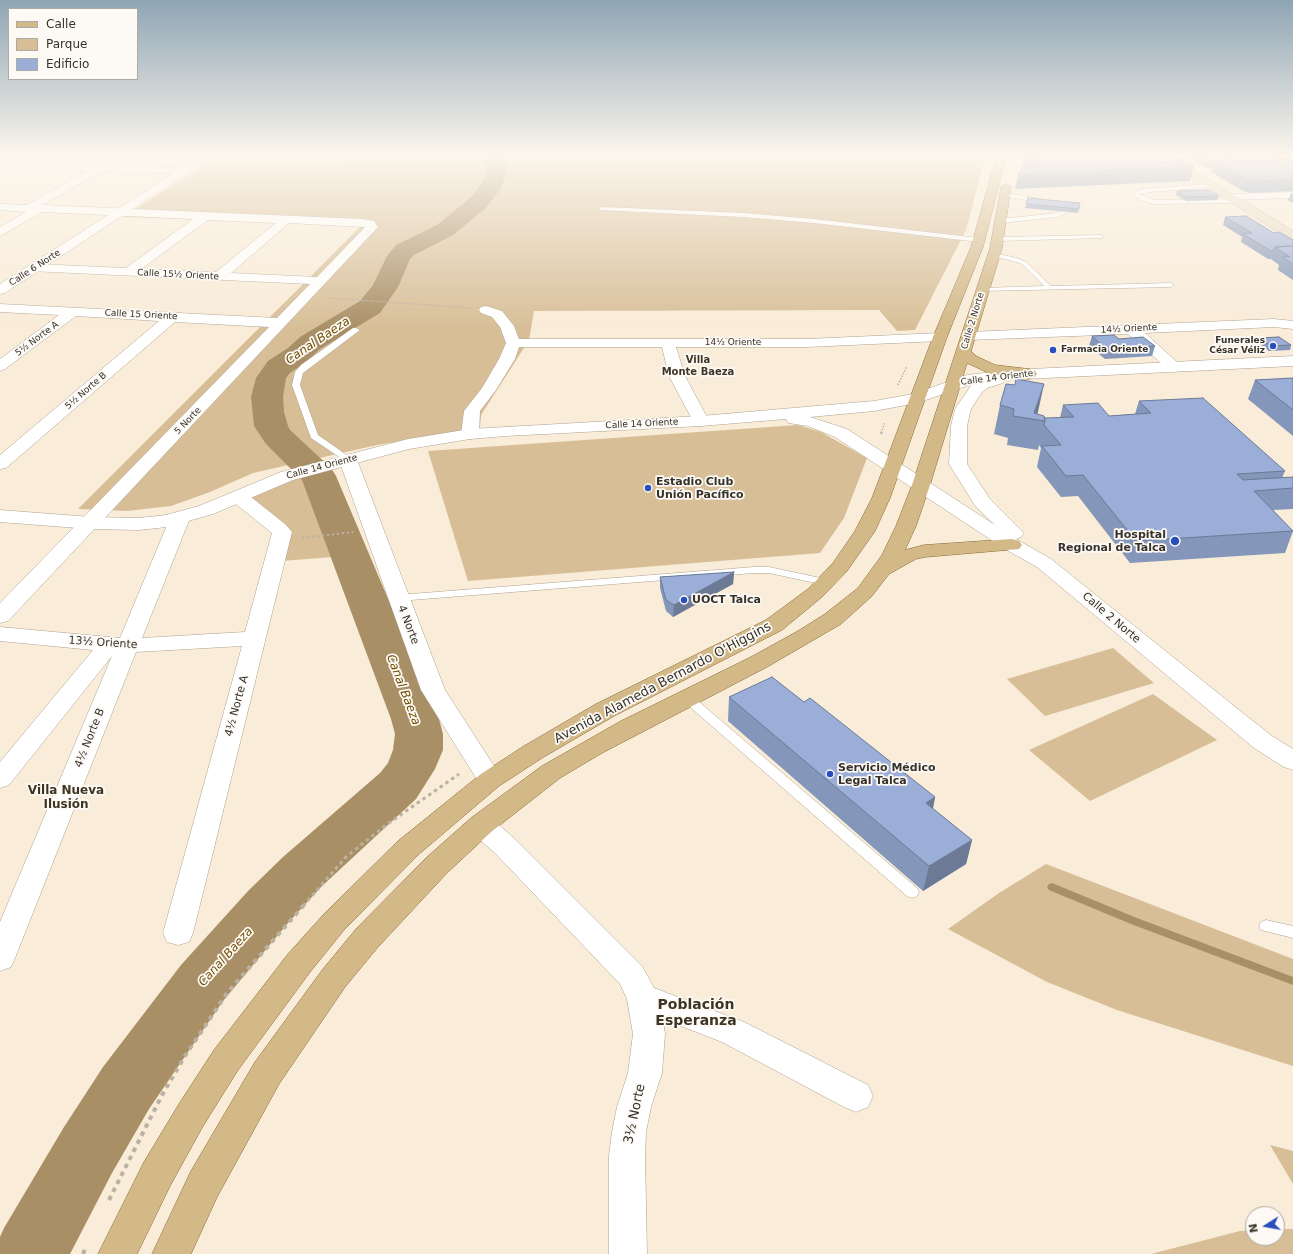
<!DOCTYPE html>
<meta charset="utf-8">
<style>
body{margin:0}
#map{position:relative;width:1293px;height:1254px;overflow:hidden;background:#f9ecd8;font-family:"DejaVu Sans",sans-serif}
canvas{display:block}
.legend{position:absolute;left:8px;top:8px;width:130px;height:72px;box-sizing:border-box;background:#fdfaf6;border:1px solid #adaaa4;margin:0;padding:5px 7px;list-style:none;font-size:12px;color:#36322a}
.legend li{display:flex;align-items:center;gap:8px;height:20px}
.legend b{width:20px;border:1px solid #adaaa4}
.north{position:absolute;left:1245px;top:1206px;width:40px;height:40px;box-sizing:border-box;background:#fdfaf6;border:1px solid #adaaa4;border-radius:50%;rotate:259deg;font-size:11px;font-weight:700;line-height:16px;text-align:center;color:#36322a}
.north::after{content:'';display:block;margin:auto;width:14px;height:18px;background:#294ebd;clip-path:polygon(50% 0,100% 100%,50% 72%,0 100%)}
</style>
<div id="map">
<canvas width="1293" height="1254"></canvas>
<ul class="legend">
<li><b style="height:5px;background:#d3b888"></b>Calle</li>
<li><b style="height:11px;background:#d7be97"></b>Parque</li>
<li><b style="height:11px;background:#9aaed7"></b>Edificio</li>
</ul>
<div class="north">N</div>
</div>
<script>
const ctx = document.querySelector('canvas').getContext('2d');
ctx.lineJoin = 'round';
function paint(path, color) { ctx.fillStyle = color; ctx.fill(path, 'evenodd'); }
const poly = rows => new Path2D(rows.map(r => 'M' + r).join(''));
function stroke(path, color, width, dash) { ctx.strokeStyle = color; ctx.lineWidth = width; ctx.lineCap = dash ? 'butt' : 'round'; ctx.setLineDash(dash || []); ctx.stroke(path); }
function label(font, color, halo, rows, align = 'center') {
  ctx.font = font + ' "DejaVu Sans",sans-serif'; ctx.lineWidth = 3.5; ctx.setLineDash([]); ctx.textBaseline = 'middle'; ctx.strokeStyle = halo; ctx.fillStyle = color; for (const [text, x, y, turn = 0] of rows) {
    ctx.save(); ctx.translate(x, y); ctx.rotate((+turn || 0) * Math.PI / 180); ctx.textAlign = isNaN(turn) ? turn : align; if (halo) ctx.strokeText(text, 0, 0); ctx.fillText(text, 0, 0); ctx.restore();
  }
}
paint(poly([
 [435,154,986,154,966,230,915,330,897,331,879,310,534,311,529,340,481,415,480,428,377,445,253,473,210,492,171,506,127,511,78,509,360,227,353,225,123,217,206,164,321,162],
 [798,425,821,432,867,458,844,518,820,553,468,581,428,451],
 [302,474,318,508,333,557,281,561,287,532,247,497],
 [1113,648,1154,683,1045,716,1007,679],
 [1153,694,1217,740,1090,801,1029,750],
 [1046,864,1293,959,1293,1066,1117,1010,1047,982,948,929,999,893],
 [1270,1145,1293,1151,1293,1184],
 [1277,1229,1293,1229,1293,1254,1151,1254,1240,1231,1253,1230,1253,1238,1277,1238]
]), '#d7be97');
paint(poly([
 [1052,883,1137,918,1293,977,1293,985,1131,924,1049,890,1047,887,1049,884,1052,883]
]), '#a98f66');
paint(poly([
 [480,154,500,154,507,166,506,174,501,188,486,208,453,235,414,255,410,259,398,287,380,313,320,349,308,360,290,373,286,378,283,397,284,412,288,426,290,430,331,468,336,476,439,719,443,734,443,750,435,769,416,799,321,887,288,923,223,1001,149,1109,112,1173,70,1254,0,1254,0,1237,4,1228,64,1127,103,1067,181,965,248,891,283,857,380,773,388,763,393,750,395,734,391,719,302,480,266,444,254,426,251,397,256,378,268,361,288,348,300,337,360,301,373,285,387,256,396,245,437,225,470,198,480,186,486,174,487,166,480,154]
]), '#a98f66');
const service = poly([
 [56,154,109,154,203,157,206,159,203,161,56,154],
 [1212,184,1215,186,1214,187,1150,192,1139,194,1154,200,1237,199,1240,201,1237,203,1154,204,1141,200,1133,195,1135,192,1141,189,1212,184],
 [1005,193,1042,199,1045,201,1042,203,1003,196,1002,195,1005,193],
 [602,207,743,213,814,219,979,238,982,240,979,242,814,223,743,217,600,210,599,209,602,207],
 [1065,210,1067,211,1067,213,1057,217,1001,223,998,221,1001,219,1056,213,1065,210],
 [1101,235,1104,237,1103,238,998,241,995,239,998,237,1101,235],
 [994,253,1017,258,1026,262,1051,286,1171,283,1174,285,1171,287,980,291,980,289,982,288,1044,286,1022,264,1013,261,992,256,991,255,994,253],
 [353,328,356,328,360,330,303,373,300,385,318,435,351,458,352,460,348,463,311,438,292,385,295,372,301,365,353,328],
 [754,567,769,567,825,579,830,582,825,585,769,573,754,573,398,601,393,598,398,595,754,567],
 [687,694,691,695,917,888,919,892,917,896,912,898,907,896,683,701,681,698,683,695,687,694],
 [1266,920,1293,926,1293,938,1261,930,1259,926,1261,922,1266,920]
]);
const minor = poly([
 [0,162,184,168,189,171,184,174,102,171,42,205,363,219,374,221,378,227,8,621,0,623,0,603,269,327,175,322,6,468,0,469,0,455,159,321,76,316,5,369,0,371,0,359,59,315,0,312,0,304,277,318,310,284,30,271,29,268,30,265,35,264,126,268,193,219,42,212,0,236,0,227,26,212,0,210,0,204,27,205,87,171,0,168,0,162],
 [208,220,276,223,216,272,141,269,208,220],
 [289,223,363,227,365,227,317,277,231,273,289,223],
 [1293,192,1293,198,1230,200,1224,197,1230,194,1293,192],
 [486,306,502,311,514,326,519,339,807,339,940,333,945,334,947,337,945,340,940,341,807,347,676,347,685,376,709,421,707,425,701,426,695,425,693,421,669,376,662,347,519,347,515,359,496,390,480,411,479,434,476,438,470,439,464,438,461,434,464,411,482,388,499,359,506,343,500,327,492,317,481,313,479,310,481,307,486,306],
 [1274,319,1293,321,1293,329,1274,327,1145,333,1179,364,1182,367,1179,370,1174,372,1169,370,1128,334,968,340,963,339,961,336,963,333,968,332,1274,319],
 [348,455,354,456,357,460,445,690,503,780,499,786,490,789,481,786,421,690,339,460,342,456,348,455],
 [239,491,246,493,285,524,292,532,193,933,189,942,178,945,167,942,163,933,242,646,136,652,15,958,11,967,0,971,0,922,112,656,9,785,0,788,0,762,93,650,0,641,0,627,120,638,170,518,173,514,180,512,187,514,190,518,142,638,245,632,272,533,232,501,230,497,232,493,239,491],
 [481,815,491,818,515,839,642,966,654,988,744,1022,868,1085,873,1096,868,1107,856,1112,844,1107,722,1042,663,1019,665,1034,662,1073,651,1107,646,1132,645,1156,647,1254,609,1254,609,1156,612,1132,617,1107,628,1073,633,1034,627,999,620,984,495,853,471,832,467,825,471,818,481,815]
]);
const tertiary = poly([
 [204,154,216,154,5,293,0,294,0,284,204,154],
 [1293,356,1293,366,1005,380,1003,383,987,388,982,392,971,409,967,426,967,464,990,499,1024,533,1021,537,1016,539,1051,559,1239,710,1272,736,1293,749,1293,770,1284,767,1254,748,1037,567,1005,549,835,437,808,426,788,423,786,419,701,426,506,436,470,439,409,449,293,480,213,514,167,527,139,530,91,529,0,522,0,510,91,517,139,518,166,515,199,506,281,472,408,439,470,429,701,416,874,401,913,394,967,375,1011,370,1293,356],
 [972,384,955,409,951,426,949,464,976,507,995,525,847,429,810,417,874,411,917,403,972,384]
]);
const secondary = poly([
 [1155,154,1167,154,1293,231,1293,240,1289,239,1155,154]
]);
const primary = poly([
 [997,154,1007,154,983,247,947,337,890,498,875,531,847,571,822,597,782,630,614,716,542,758,499,786,418,855,344,930,310,972,238,1070,203,1126,170,1186,137,1254,98,1254,144,1162,179,1104,214,1050,288,954,324,914,398,841,481,774,524,746,596,704,766,620,808,589,833,563,855,531,872,498,933,337,971,247,997,154],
 [1006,184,1011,187,1002,248,971,351,976,356,995,365,1029,369,1035,371,1037,374,1035,377,1029,379,991,374,967,363,930,485,916,526,905,550,924,545,1012,539,1019,541,1022,545,1019,549,925,557,916,559,889,574,872,596,841,624,767,667,602,753,560,778,491,832,447,873,378,947,345,987,279,1084,217,1197,191,1254,152,1254,191,1171,255,1062,323,969,356,929,427,857,471,818,542,766,621,721,751,657,798,631,825,614,858,588,882,555,896,526,912,485,990,248,1001,187,1006,184]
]);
stroke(service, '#aea18f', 1);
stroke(minor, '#aea18f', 1);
stroke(tertiary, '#aea18f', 1);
stroke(secondary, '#aea18f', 1);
stroke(primary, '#896a33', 1);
stroke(poly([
 [328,298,471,308],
 [898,385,907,366],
 [881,433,885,422]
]), '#bbb1a1', 1.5, [1.5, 1.5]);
stroke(poly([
 [881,434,882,432],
 [302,538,353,532]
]), '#bbb1a1', 2, [2.5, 2.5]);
stroke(poly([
 [303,906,346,857,386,825,459,774]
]), '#bbb1a1', 3, [3.5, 3.5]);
stroke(poly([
 [109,1200,162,1095,185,1056,227,993,304,905],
 [83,1254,86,1247]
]), '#bbb1a1', 4, [4.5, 4.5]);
paint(service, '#fff');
paint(minor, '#fff');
paint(tertiary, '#fff');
paint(secondary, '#e9dbc3');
paint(primary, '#d3b888');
paint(poly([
 [1024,154,1171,154,1194,166,1190,181,1015,189,1018,175,1025,167,1023,164],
 [1183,154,1249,154,1248,158,1231,159,1233,160,1233,161,1271,160,1266,157,1267,154,1293,154,1293,191,1251,193,1243,191,1211,172,1212,167,1207,168],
 [1177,191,1219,196,1217,200,1186,201,1176,195],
 [1291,193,1293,193,1293,203,1288,200],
 [1028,198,1079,209,1078,213,1025,208],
 [1225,217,1274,233,1293,240,1293,280,1278,270,1279,265,1271,259,1268,259,1241,242,1242,237,1223,225],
 [1092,336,1119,339,1155,346,1152,356,1105,359,1089,346],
 [1259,338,1291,345,1290,350,1269,351,1257,342],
 [1293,378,1293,436,1248,399,1255,380],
 [1014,385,1037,414,1044,418,1060,418,1063,405,1109,416,1135,414,1139,401,1285,471,1282,478,1293,477,1293,509,1273,510,1293,531,1285,553,1130,563,1078,496,1061,497,1037,467,1041,448,1039,445,1038,450,1007,445,1008,438,994,434,1000,405],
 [734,572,733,584,673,617,666,611,660,588,660,577],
 [729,697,804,702,935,797,933,809,972,840,966,864,923,891,728,721]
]), '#8496b9');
paint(poly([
 [1044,384,1038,412,1035,420,1034,413],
 [734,572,733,584,673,617,674,605],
 [935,797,930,822,926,803],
 [972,840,966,864,923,891,929,866]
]), '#6c7a96');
const building = poly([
 [1030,154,1171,154,1194,166,1018,175,1022,167,1045,166,1030,154],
 [1198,154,1223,154,1233,160,1209,160,1198,154],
 [1275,154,1293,154,1293,155,1277,155,1275,154],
 [1291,160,1293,161,1293,180,1255,181,1247,180,1214,161,1291,160],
 [1208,190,1219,196,1187,197,1177,191,1208,190],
 [1028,198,1080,203,1079,209,1026,204,1028,198],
 [1246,216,1274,233,1279,232,1293,240,1293,246,1275,247,1273,251,1271,251,1243,234,1252,233,1225,217,1246,216],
 [1293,246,1293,264,1282,257,1290,257,1275,247,1293,246],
 [1114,335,1119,339,1143,337,1155,346,1107,350,1092,336,1114,335],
 [1279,337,1291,345,1271,346,1259,338,1279,337],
 [1293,378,1293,410,1255,380,1293,378],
 [1016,379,1044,384,1034,413,1044,416,1045,421,1013,416,1014,409,1000,405,1006,384,1015,385,1016,379],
 [1203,398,1285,471,1237,474,1243,480,1293,477,1293,488,1254,491,1293,531,1136,541,1083,475,1066,476,1042,446,1061,445,1044,425,1045,421,1044,418,1074,417,1063,405,1098,403,1109,416,1151,413,1139,401,1203,398],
 [734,572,674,605,666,600,660,577,734,572],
 [772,677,804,702,810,698,935,797,926,803,972,840,929,866,729,697,772,677]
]);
paint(building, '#9aaed7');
stroke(building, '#6c7a96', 1);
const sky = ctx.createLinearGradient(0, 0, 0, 330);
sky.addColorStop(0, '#8fa5b4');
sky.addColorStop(0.47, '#fcf6ed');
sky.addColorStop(1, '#fcf6ed00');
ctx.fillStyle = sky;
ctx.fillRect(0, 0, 1293, 330);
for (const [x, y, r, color] of [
 [1273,346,4,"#294ebd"],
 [1053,350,4,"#294ebd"],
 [648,488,4,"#294ebd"],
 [1175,541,5,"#294ebd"],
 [684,600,4,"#294ebd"],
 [830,774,4,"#294ebd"]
]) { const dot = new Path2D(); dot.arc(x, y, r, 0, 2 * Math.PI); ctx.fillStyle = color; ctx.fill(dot); stroke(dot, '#fdfaf6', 1.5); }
label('9px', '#36322a', '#fdfaf6', [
 ["Calle 6 Norte",35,268,-33],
 ["Calle 15½ Oriente",178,275,3],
 ["Calle 15 Oriente",141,315,3],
 ["Calle 2 Norte",973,321,-73],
 ["14½ Oriente",1129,329,-3],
 ["5½ Norte A",37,339,-37],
 ["14½ Oriente",733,343],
 ["Calle 14 Oriente",997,378,-7],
 ["5½ Norte B",86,391,-41],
 ["5 Norte",188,421,-46],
 ["Calle 14 Oriente",642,424,-3],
 ["Calle 14 Oriente",322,467,-15]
]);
label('bold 9px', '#36322a', '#fdfaf6', [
 ["Funerales",1265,341],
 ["César Véliz",1265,351],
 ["Farmacia Oriente",1061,350,"left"]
], 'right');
label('bold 10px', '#3e3424', '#fdfaf6', [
 ["Villa",698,360],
 ["Monte Baeza",698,372]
]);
label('bold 11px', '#36322a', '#fdfaf6', [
 ["Estadio Club",656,482],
 ["Unión Pacífico",656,495],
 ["Hospital",1166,535,"right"],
 ["Regional de Talca",1166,548,"right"],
 ["UOCT Talca",692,600],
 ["Servicio Médico",838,768],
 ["Legal Talca",838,781]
], 'left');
label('11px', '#36322a', '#fdfaf6', [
 ["Calle 2 Norte",1111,618,40],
 ["4 Norte",408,625,69],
 ["13½ Oriente",103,643,4],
 ["4½ Norte A",237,706,-75],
 ["4½ Norte B",90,738,-68]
]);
label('italic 12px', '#735003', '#fdfaf6', [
 ["Canal Baeza",318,341,-34],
 ["Canal Baeza",403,690,69],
 ["Canal Baeza",226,957,-48]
]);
label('bold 12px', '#3e3424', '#fdfaf6', [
 ["Villa Nueva",66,791],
 ["Ilusión",66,805]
]);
label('13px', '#36322a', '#fdfaf6', [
 ["Avenida Alameda Bernardo O'Higgins",663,683,-28],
 ["3½ Norte",635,1114,-78]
]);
label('bold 14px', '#3e3424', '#fdfaf6', [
 ["Población",696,1005],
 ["Esperanza",696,1021]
]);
</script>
